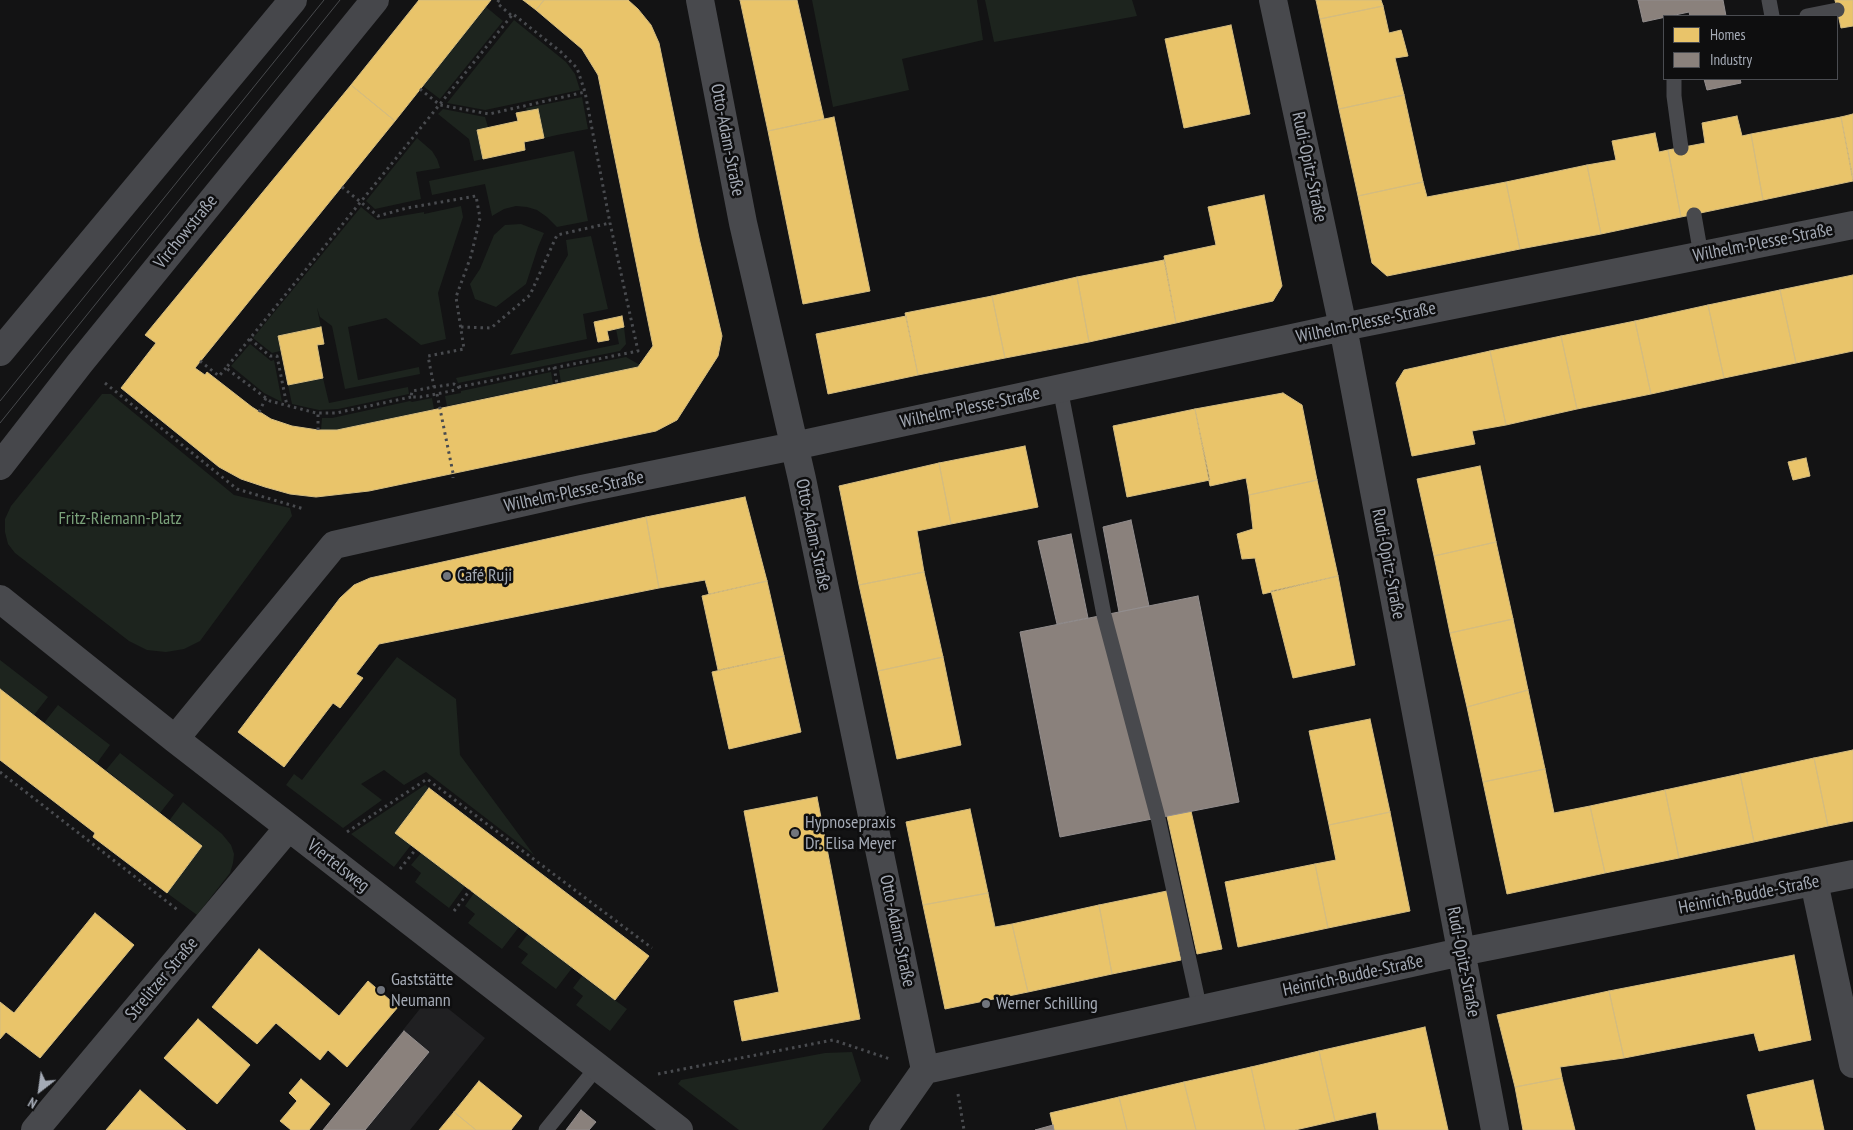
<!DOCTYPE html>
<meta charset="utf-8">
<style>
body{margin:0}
#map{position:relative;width:1853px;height:1130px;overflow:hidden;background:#131314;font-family:"PT Sans Narrow",sans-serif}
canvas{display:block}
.legend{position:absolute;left:1663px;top:15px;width:175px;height:65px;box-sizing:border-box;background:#0e0e0f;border:1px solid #4a4c51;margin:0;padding:6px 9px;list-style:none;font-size:15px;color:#a4aab5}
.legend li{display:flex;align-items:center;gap:10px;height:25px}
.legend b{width:25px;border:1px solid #4a4c51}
.north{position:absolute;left:15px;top:1065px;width:50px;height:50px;-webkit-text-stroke:4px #0e0e0f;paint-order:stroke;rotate:210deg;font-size:14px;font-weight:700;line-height:20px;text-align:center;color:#a4aab5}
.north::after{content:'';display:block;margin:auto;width:18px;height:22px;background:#a4aab5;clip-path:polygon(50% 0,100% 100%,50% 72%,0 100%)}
</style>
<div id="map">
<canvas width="1853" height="1130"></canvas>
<ul class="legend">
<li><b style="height:14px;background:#e9c46a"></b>Homes</li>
<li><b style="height:14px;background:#8a817c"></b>Industry</li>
</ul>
<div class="north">N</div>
</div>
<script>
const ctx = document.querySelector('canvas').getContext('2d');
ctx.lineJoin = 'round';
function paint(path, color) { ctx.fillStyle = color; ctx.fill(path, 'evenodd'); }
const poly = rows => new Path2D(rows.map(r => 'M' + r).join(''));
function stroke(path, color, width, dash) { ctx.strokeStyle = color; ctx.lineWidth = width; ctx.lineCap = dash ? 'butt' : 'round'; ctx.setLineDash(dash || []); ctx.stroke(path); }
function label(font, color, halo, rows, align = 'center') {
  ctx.font = font + ' "PT Sans Narrow",sans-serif'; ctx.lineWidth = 5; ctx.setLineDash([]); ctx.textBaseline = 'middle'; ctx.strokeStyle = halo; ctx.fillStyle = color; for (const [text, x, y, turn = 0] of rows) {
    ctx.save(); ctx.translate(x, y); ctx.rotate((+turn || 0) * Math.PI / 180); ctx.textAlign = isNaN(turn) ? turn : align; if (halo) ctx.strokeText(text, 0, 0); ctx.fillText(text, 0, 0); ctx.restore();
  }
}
paint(poly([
 [431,995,485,1038,410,1130,323,1130]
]), '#202022');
paint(poly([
 [812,0,977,0,983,40,902,59,909,90,833,107],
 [985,0,1132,0,1137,16,994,42],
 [486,7,503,21,440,99,423,86],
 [514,20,566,62,575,74,580,90,485,110,447,103],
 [582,97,588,129,557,135,544,138,538,109,527,111,526,108],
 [443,109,485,117,488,127,477,130,483,159,474,161,469,139,438,114],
 [417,138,432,151,437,159,440,168,416,172,421,199,375,209,366,201],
 [574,151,588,221,557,227,547,217,537,210,527,207,516,206,504,209,492,216,485,184,432,195,429,181],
 [461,206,463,217,438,293,446,339,421,345,386,318,348,327,358,380,419,367,420,374,345,389,332,326,320,317,317,308,321,327,278,336,280,351,272,353,253,338,361,207,377,220,424,212,424,214],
 [521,224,544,233,538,247,526,284,496,307,475,299,470,284,480,269,494,235,505,225],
 [591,236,608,309,583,314,587,339,510,355,568,255,566,240],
 [624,327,626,344,620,351,458,383,456,378,619,344,616,329],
 [250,344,271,361,274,360,282,402,264,393,231,366],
 [626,357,640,365,638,367,561,383,559,370],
 [551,372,553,384,447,406,445,396,461,393,461,391],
 [323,378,329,403,408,387,409,394,338,409,319,410,292,404,288,385],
 [102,394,111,394,234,495,290,508,292,516,200,641,184,649,166,652,147,650,129,641,15,553,8,544,5,532,5,519,11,506],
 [432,398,434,409,337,430,321,430,322,418,332,418,410,401,412,402],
 [397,657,456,699,460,755,534,855,426,772,404,785,384,770,361,784,382,800,343,828,286,785,294,774,302,780],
 [0,660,48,697,34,715,0,689],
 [58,705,110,745,97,763,44,723],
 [120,753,174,795,160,813,106,770],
 [425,785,429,788,395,833,411,845,394,867,351,834],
 [183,802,222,834,231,845,234,854,233,863,230,873,197,915,167,893,202,846,169,821],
 [421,853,465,886,449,908,415,882,421,873,411,865],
 [474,893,519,927,502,949,468,923,475,914,465,906],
 [528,934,572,968,556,989,521,963,528,954,518,947],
 [582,976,627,1009,610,1031,576,1005,583,996,573,988],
 [852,1052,861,1081,822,1130,739,1130,678,1084,681,1080,825,1053]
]), '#1d241e');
const homes = poly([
 [419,0,491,0,395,121,351,85,419,0],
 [523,0,544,0,536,10,523,0],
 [544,0,628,0,638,9,651,25,659,43,699,238,722,336,718,356,677,420,656,431,369,491,316,497,290,494,265,487,241,479,219,467,121,388,156,343,145,335,351,85,395,121,195,368,205,375,207,372,252,407,271,419,292,426,318,430,337,430,638,367,653,346,598,75,582,49,536,10,544,0],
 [740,0,797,0,824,119,768,131,740,0],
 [1316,0,1381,0,1383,6,1320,19,1316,0],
 [1835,0,1853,0,1853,26,1841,28,1835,0],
 [1383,6,1389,33,1401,30,1408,56,1395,58,1404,95,1339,109,1320,19,1383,6],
 [1231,25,1250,114,1184,128,1165,39,1231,25],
 [1404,95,1423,182,1358,196,1339,109,1404,95],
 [538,109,544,138,524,142,525,150,483,159,477,130,518,121,516,113,538,109],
 [1853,114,1853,178,1841,117,1853,114],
 [1737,116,1742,136,1751,134,1763,200,1681,217,1668,150,1705,143,1702,123,1737,116],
 [834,117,870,291,803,304,768,131,834,117],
 [1841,117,1853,181,1763,200,1751,134,1841,117],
 [1655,133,1659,152,1668,150,1681,217,1601,234,1587,165,1616,160,1612,141,1655,133],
 [1587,165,1601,234,1520,249,1506,182,1587,165],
 [1423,182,1427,197,1506,182,1520,249,1387,276,1372,263,1358,196,1423,182],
 [1264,195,1282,286,1273,301,1176,323,1164,256,1216,245,1208,207,1264,195],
 [1164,260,1176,323,1089,342,1077,277,1164,260],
 [1853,275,1853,351,1796,363,1780,290,1853,275],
 [1077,277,1089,342,1005,358,992,296,1077,277],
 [1780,290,1796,363,1724,378,1708,305,1780,290],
 [992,296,1005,358,918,375,905,313,992,296],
 [1708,305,1724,378,1651,394,1635,321,1708,305],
 [622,316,624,327,607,331,609,340,598,342,594,322,622,316],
 [906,316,918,375,828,394,816,334,906,316],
 [1635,321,1651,394,1577,409,1561,336,1635,321],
 [321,327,324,344,317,345,323,378,288,385,278,336,321,327],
 [1561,336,1577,409,1506,425,1490,351,1561,336],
 [1490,351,1506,425,1472,431,1475,444,1412,456,1396,383,1404,370,1490,351],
 [1283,393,1302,405,1317,480,1249,495,1246,478,1210,486,1195,409,1283,393],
 [1195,409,1210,480,1127,497,1113,426,1195,409],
 [1025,446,1038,507,951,524,939,463,1025,446],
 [1806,458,1810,476,1793,480,1788,462,1806,458],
 [939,463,951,524,917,531,924,572,859,585,839,486,939,463],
 [1480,466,1496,542,1434,556,1417,479,1480,466],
 [1317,480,1338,576,1263,594,1255,558,1242,559,1237,534,1253,529,1249,495,1317,480],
 [745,497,767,581,709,594,705,580,659,588,646,517,745,497],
 [646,517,659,588,379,644,356,674,363,678,340,708,333,703,284,767,238,732,340,598,354,585,370,578,646,517],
 [1496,542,1513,619,1450,633,1434,556,1496,542],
 [924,572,943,657,878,671,859,585,924,572],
 [1338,576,1355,665,1293,678,1271,591,1338,576],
 [767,581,784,656,718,670,702,596,767,581],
 [1513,619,1528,690,1467,707,1450,633,1513,619],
 [784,656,801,732,729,749,712,672,784,656],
 [943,657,961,745,897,759,878,671,943,657],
 [0,689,202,846,167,893,93,837,95,833,0,760,0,689],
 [1528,690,1545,769,1483,782,1467,707,1528,690],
 [1370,719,1390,812,1329,825,1309,731,1370,719],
 [1853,750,1853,821,1828,826,1814,758,1853,750],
 [1814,758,1828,826,1754,842,1740,774,1814,758],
 [1545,769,1554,813,1590,806,1605,873,1507,894,1483,782,1545,769],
 [1740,774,1754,842,1679,858,1665,790,1740,774],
 [429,788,649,956,615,1000,395,833,429,788],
 [1665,790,1679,858,1605,873,1590,806,1665,790],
 [817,797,860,1019,742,1041,734,1001,779,992,744,811,817,797],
 [970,809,988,893,923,905,906,822,970,809],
 [1191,811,1222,949,1197,954,1167,816,1191,811],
 [1390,812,1410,911,1328,928,1315,864,1336,860,1329,825,1390,812],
 [1315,864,1328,928,1238,947,1225,882,1315,864],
 [1167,891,1181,960,1112,974,1099,905,1167,891],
 [988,893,995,927,1012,924,1028,992,945,1009,923,905,988,893],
 [1099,905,1112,974,1028,992,1012,924,1099,905],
 [95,913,134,945,40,1058,6,1032,0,1039,0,1002,14,1013,95,913],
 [259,949,339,1016,368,981,398,1007,347,1067,328,1050,320,1060,276,1023,257,1044,212,1007,259,949],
 [1794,955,1811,1040,1759,1051,1754,1033,1624,1058,1609,991,1794,955],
 [1609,991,1624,1058,1560,1067,1562,1078,1515,1087,1497,1015,1609,991],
 [198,1019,250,1065,217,1104,164,1058,198,1019],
 [1425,1027,1448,1130,1379,1130,1376,1112,1335,1121,1319,1051,1425,1027],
 [1319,1051,1335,1121,1295,1130,1265,1130,1251,1067,1319,1051],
 [1251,1067,1265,1130,1196,1130,1184,1082,1251,1067],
 [1562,1078,1575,1130,1523,1130,1515,1087,1562,1078],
 [301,1079,330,1104,309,1130,291,1130,280,1121,297,1101,289,1093,301,1079],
 [1813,1080,1824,1130,1756,1130,1747,1095,1813,1080],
 [479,1081,522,1116,511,1130,476,1130,454,1112,479,1081],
 [1184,1082,1196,1130,1127,1130,1119,1097,1184,1082],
 [140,1090,186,1130,106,1130,140,1090],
 [1119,1097,1127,1130,1054,1130,1050,1113,1119,1097],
 [454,1112,476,1130,439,1130,454,1112]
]);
paint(homes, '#e9c46a');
stroke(homes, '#d4bc80', 1);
const industry = poly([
 [1638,0,1723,0,1726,16,1690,16,1689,12,1643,22,1638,0],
 [1704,79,1740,79,1741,83,1707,90,1704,79],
 [1131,520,1149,606,1119,612,1103,527,1131,520],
 [1071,534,1088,618,1057,624,1038,541,1071,534],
 [1198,596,1239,802,1060,837,1020,632,1198,596],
 [404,1031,429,1052,365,1130,323,1130,404,1031],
 [581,1110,596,1122,589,1130,566,1130,581,1110],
 [1053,1125,1054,1130,1035,1130,1053,1125]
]);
paint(industry, '#8a817c');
stroke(industry, '#928d8d', 1);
stroke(poly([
 [499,0,497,3,512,16],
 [420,89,440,105,489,114,585,92],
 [342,187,378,216,407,208,476,196,480,218,471,256,456,297,464,349,428,356,434,387,412,391,411,397,420,397,437,394,455,390,459,387,454,384,434,387],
 [461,327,491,328,530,295,557,235,610,223],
 [250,339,270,356,277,356,287,406],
 [200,361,219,376,226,368],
 [554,367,557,384],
 [105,383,237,489,304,509],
 [437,394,453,473,453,478],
 [411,397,336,413,316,413,270,401,226,368,513,14,561,52,577,68,585,92,610,223,638,351,459,387],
 [259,412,266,398],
 [318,430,318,413],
 [0,772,179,911],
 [347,832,427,779,652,948],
 [400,869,416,849],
 [454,911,470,890],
 [658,1074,833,1040,890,1059],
 [958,1094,964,1130]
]), '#494b4f', 3, [2.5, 4]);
stroke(poly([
 [1769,0,1772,16],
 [1807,16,1837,10],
 [1674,79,1674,96,1681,148],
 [1694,215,1701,255],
 [1060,388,1104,615,1158,818,1200,1010],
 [546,1130,598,1066]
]), '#48494d', 15);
stroke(poly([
 [700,0,743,223,802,479,925,1070],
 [1273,0,1343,327,1495,1130],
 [0,599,175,739,679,1130],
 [175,739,334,545,582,489,794,446,1343,327,1853,225],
 [1814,882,1853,1064],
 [35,1130,288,828],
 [883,1130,925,1070,1461,952,1853,874]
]), '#48494d', 28);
stroke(poly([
 [0,352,293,0],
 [0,466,80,363,375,0]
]), '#46474b', 28);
stroke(poly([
 [0,401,324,0],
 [0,423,340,0]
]), '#484a4d', 1);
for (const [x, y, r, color] of [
 [447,576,5,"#71757d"],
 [795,833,5,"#71757d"],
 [381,990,5,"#71757d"],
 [986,1004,5,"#71757d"]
]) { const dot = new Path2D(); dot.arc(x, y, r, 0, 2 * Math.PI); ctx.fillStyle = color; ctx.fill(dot); stroke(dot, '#0e0e0f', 2); }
label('18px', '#a4aab5', '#0e0e0f', [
 ["Otto-Adam-Straße",727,140,79],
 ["Rudi-Opitz-Straße",1309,167,78],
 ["Virchowstraße",186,232,-51],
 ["Wilhelm-Plesse-Straße",1763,243,-11],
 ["Wilhelm-Plesse-Straße",1366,323,-12],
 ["Wilhelm-Plesse-Straße",970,408,-12],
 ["Wilhelm-Plesse-Straße",574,492,-12],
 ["Otto-Adam-Straße",813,535,78],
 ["Rudi-Opitz-Straße",1388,564,79],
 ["Viertelsweg",338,866,38],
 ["Heinrich-Budde-Straße",1749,895,-11],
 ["Otto-Adam-Straße",897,931,78],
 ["Rudi-Opitz-Straße",1463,962,79],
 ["Heinrich-Budde-Straße",1353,976,-12],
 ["Strelitzer Straße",162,979,-50]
]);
label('18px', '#7aa17a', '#0e0e0f', [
 ["Fritz-Riemann-Platz",120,519]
]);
label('18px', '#a4aab5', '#0e0e0f', [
 ["Café Ruji",457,576],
 ["Hypnosepraxis",805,823],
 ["Dr. Elisa Meyer",805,844],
 ["Gaststätte",391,980],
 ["Neumann",391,1001],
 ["Werner Schilling",996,1004]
], 'left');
</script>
